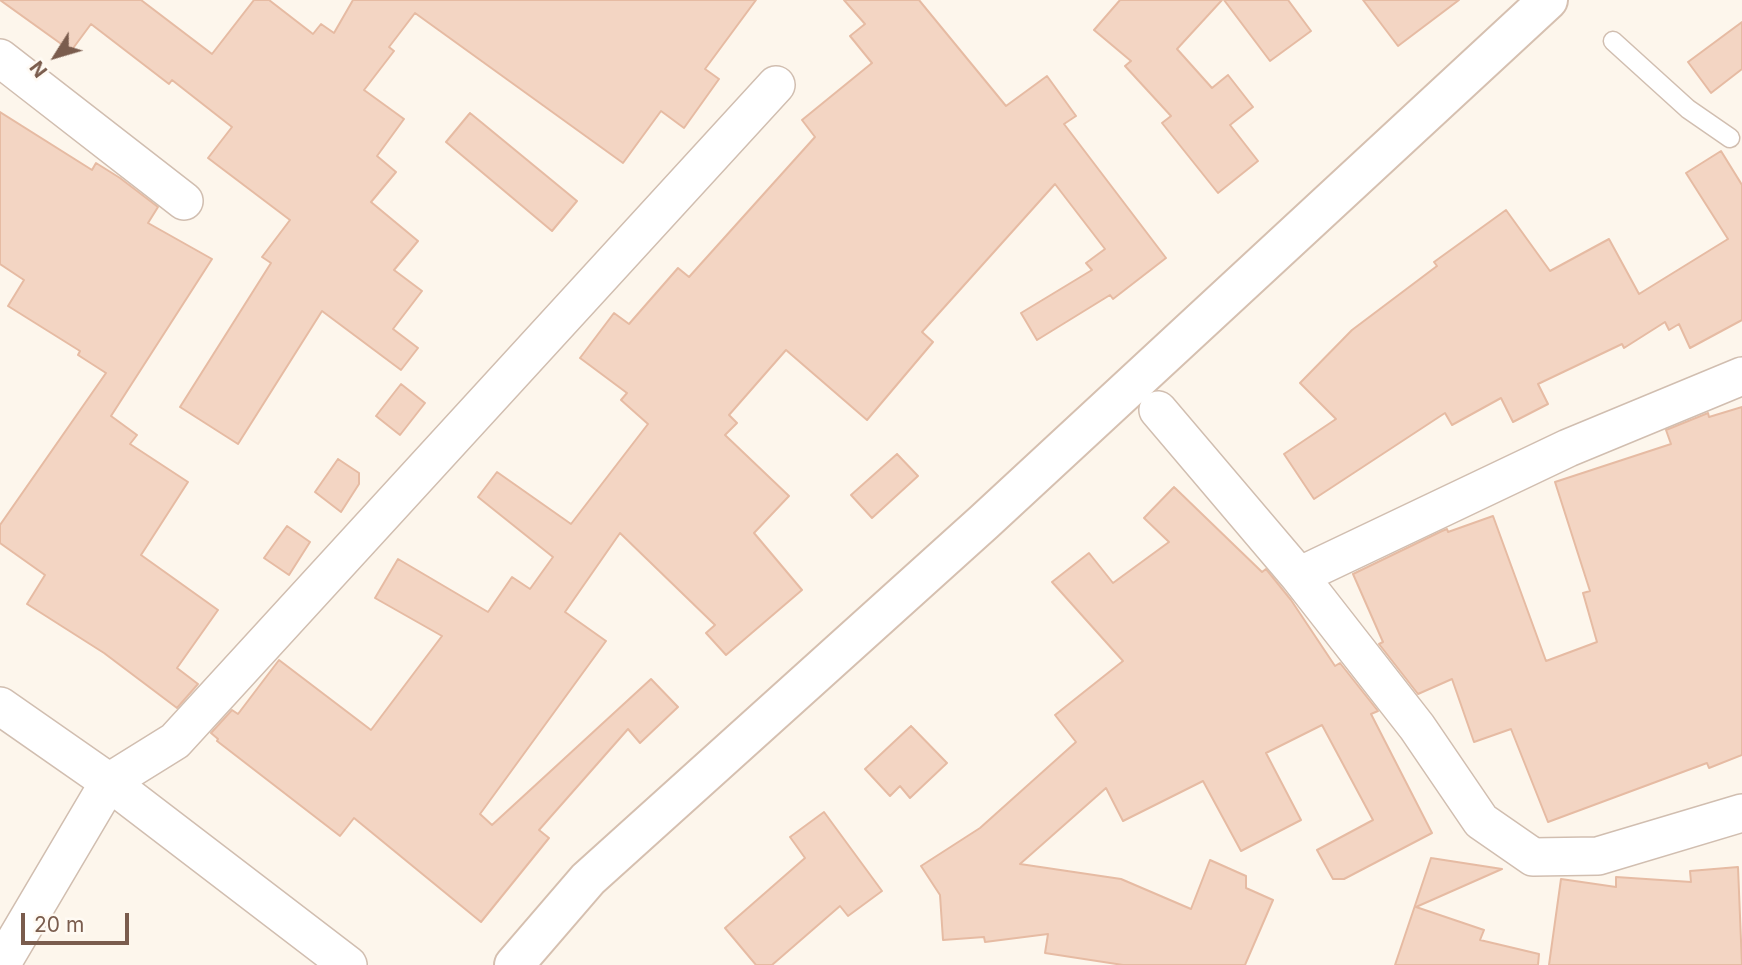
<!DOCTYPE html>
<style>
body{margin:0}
#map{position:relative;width:1742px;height:965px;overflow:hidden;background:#fdf6ec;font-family:Inter,sans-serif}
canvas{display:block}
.north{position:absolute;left:21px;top:21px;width:70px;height:70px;-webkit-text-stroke:5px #fffaf3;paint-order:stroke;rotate:233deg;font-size:19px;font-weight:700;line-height:28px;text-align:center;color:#7a5c4d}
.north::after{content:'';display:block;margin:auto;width:24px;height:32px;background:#7a5c4d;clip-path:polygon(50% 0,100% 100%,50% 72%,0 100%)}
.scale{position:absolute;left:21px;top:913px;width:108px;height:32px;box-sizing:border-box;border:4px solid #7a5c4d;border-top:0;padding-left:9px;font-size:21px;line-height:24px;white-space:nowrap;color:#7a5c4d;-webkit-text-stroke:5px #fffaf3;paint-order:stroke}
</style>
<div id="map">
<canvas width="1742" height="965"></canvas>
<div class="north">N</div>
<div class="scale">20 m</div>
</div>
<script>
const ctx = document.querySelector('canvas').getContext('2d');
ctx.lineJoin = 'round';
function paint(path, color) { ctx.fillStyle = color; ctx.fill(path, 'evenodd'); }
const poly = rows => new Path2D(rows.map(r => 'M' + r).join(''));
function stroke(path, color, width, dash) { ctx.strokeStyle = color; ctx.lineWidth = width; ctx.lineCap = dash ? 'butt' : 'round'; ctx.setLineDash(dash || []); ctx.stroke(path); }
const building = poly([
 [0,0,141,0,212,54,254,0,269,0,313,34,321,24,334,33,353,0,756,0,705,69,719,79,684,128,661,111,623,163,415,13,389,47,394,51,364,90,404,119,377,156,396,172,371,202,418,241,394,270,422,291,393,329,418,348,401,370,322,311,238,444,180,407,271,263,262,257,290,220,208,158,232,127,172,80,169,84,91,24,71,51,0,0],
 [844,0,919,0,1006,106,1047,76,1076,116,1064,124,1166,258,1113,299,1110,295,1037,340,1021,313,1092,270,1086,263,1105,249,1055,184,922,332,933,342,867,420,786,350,729,415,737,423,725,435,789,496,754,533,802,590,726,655,706,633,715,625,620,533,565,612,606,641,480,814,492,825,651,679,678,707,640,743,628,729,539,830,549,838,481,922,354,818,340,836,217,741,218,739,211,733,232,710,238,714,279,660,371,730,442,636,375,598,398,559,488,612,512,577,530,589,553,557,478,497,497,472,571,524,648,424,621,400,627,393,580,358,614,313,629,324,678,268,689,277,815,137,802,120,872,63,850,36,865,24,844,0],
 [1120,0,1222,0,1177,49,1212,88,1228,75,1253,107,1230,125,1258,161,1218,193,1162,123,1171,116,1125,66,1131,61,1094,30,1120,0],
 [1224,0,1288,0,1311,31,1270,61,1224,0],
 [1363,0,1459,0,1398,46,1363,0],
 [1742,22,1742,69,1711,93,1688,62,1742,22],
 [0,112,92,170,96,163,120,178,158,207,148,223,212,259,111,416,137,435,130,444,188,482,141,555,218,610,177,668,198,684,177,708,104,653,27,604,45,575,0,543,0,525,106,373,78,355,80,351,8,306,24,280,0,264,0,112],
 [470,113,577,201,552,231,446,142,470,113],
 [1721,151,1742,185,1742,320,1690,348,1679,324,1669,330,1665,322,1624,348,1622,344,1538,384,1548,404,1513,422,1501,398,1452,425,1445,413,1314,499,1284,454,1336,419,1300,383,1352,330,1437,266,1434,262,1506,210,1550,271,1609,239,1639,294,1728,239,1686,173,1721,151],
 [401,384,425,403,400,435,376,416,401,384],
 [1742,407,1742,755,1709,768,1707,763,1548,822,1511,729,1474,742,1452,679,1418,694,1379,644,1383,642,1353,574,1442,531,1447,529,1448,532,1493,516,1546,661,1597,642,1583,593,1590,591,1555,482,1671,444,1666,430,1708,413,1709,417,1742,407],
 [897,454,918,476,872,518,851,495,897,454],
 [338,459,359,473,359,484,341,512,315,492,338,459],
 [1174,487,1262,572,1266,569,1291,600,1335,666,1340,663,1378,711,1371,714,1432,833,1344,879,1333,879,1317,850,1373,820,1322,725,1266,753,1301,820,1241,851,1203,781,1123,821,1106,788,1020,864,1121,879,1191,909,1210,860,1246,876,1246,888,1273,900,1245,965,1123,965,1045,953,1048,934,985,942,984,937,943,940,940,895,921,866,980,828,1076,742,1055,715,1123,661,1052,582,1089,553,1113,583,1169,542,1144,518,1174,487],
 [287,526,310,542,289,575,264,558,287,526],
 [911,726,947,763,910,798,900,786,890,796,865,769,911,726],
 [824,812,882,891,848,916,840,906,772,965,756,965,725,928,805,858,790,837,824,812],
 [1431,858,1502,869,1416,907,1484,930,1480,940,1539,954,1538,965,1395,965,1431,858],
 [1738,867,1742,965,1549,965,1561,879,1616,887,1616,877,1691,882,1690,871,1738,867]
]);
paint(building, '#f3d5c3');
stroke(building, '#e6bba3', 2);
const lane = poly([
 [1613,41,1688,109,1730,138]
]);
const street = poly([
 [0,58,184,201],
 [1158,410,1299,576,1417,727,1481,821,1533,857,1598,856,1742,813],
 [1299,576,1568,448,1742,376],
 [0,706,109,782,348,965],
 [1,965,109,782,175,741,776,85]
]);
const secondary = poly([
 [514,965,588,879,984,522,1548,0]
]);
stroke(lane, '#d1beb0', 21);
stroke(street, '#d1beb0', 40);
stroke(secondary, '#d6c0b0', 42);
stroke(lane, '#fff', 18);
stroke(street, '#fff', 37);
stroke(secondary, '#fff', 38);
</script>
